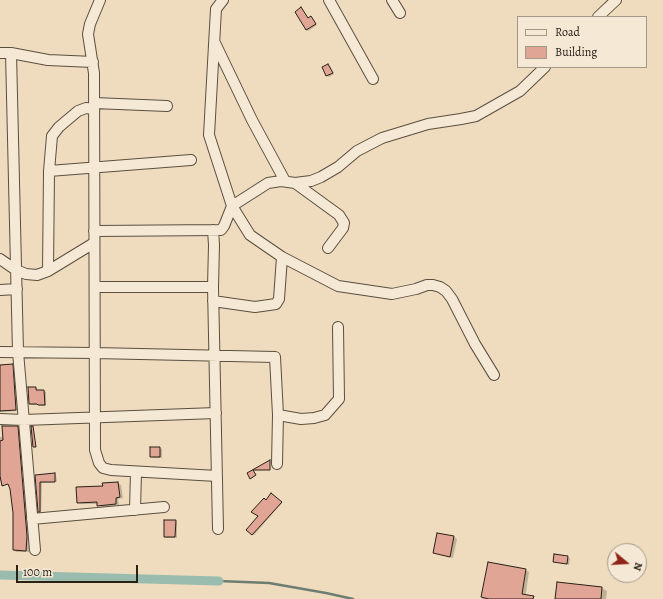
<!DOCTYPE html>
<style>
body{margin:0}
#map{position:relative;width:663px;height:599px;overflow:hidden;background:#efdcbf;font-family:Alegreya,serif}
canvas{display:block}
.legend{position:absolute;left:517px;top:16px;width:130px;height:52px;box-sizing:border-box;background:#f5e8d5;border:1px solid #a39889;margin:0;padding:5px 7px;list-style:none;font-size:12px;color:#292016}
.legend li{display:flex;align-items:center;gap:8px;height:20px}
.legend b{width:20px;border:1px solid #a39889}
.north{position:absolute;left:607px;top:543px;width:40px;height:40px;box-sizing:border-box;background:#f5e8d5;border:1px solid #a39889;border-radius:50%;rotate:108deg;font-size:11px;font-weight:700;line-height:16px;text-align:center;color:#292016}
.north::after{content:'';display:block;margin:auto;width:14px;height:18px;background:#8f2418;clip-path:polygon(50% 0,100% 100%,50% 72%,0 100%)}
.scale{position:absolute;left:16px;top:565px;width:122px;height:18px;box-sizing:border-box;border:2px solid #292016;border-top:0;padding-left:5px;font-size:12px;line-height:14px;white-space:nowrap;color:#292016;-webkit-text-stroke:3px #f5e8d5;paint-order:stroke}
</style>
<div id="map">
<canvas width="663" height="599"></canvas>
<ul class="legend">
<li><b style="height:5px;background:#f5e8d5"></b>Road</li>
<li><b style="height:11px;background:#e0a594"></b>Building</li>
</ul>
<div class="north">N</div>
<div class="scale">100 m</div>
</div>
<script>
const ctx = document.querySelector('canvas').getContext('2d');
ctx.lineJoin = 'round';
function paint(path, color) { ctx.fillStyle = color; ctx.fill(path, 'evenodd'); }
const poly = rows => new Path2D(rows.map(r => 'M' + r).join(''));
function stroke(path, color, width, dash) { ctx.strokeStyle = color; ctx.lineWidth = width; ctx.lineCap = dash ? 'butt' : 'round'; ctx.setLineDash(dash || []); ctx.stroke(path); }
paint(poly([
 [301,8,303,10,309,19,311,18,313,19,317,25,308,31,306,30],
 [328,65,330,66,334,74,329,77,327,76],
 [12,365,15,367,19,411,0,412,0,366],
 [35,388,37,389,37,391,44,391,46,392,46,406,40,406,38,405,32,405,30,404],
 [18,427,20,429,23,472,0,474,0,437,4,437],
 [151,448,160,448,162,449,162,458,153,458,151,456],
 [54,474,56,475,57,482,42,483,41,512,39,511,36,476],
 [22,483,25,485,29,538,29,552,16,552,14,550],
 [118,483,121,485,123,498,118,499,119,505,102,507,98,505,98,504,82,504,78,503,104,487],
 [271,495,282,503,254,535,248,530,260,516,266,501],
 [175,521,177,522,177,538,167,538,165,537],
 [438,534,454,537,457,539,453,558,437,554,434,552],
 [555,555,570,558,569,565,554,561],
 [488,564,525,570,529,572,525,599,482,599],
 [558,583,602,588,607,591,606,599,556,599]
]), '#0003');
stroke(poly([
 [219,581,269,583,326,593,353,599]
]), '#6d7e71', 2.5);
stroke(poly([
 [0,575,219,581]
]), '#9abcae', 9);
const building = poly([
 [301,7,308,18,311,16,316,24,306,30,295,12,301,7],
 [328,64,333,73,326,76,322,67,328,64],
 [13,364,16,410,0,411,0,365,13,364],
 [28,387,36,387,36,390,44,390,45,405,38,405,37,404,29,404,28,387],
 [2,426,18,426,27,536,26,551,13,550,13,513,10,489,8,484,2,486,0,476,0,441,3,440,2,426],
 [31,426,33,426,36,447,33,447,31,426],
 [150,447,160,447,160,457,150,457,150,447],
 [270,460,270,470,253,470,256,475,250,479,247,473,270,460],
 [55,473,55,482,40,482,40,512,38,512,35,475,55,473],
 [118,482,120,497,116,498,116,504,97,506,97,502,77,503,76,487,103,486,102,483,118,482],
 [271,493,282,502,252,535,246,530,258,516,251,512,264,498,266,500,271,493],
 [164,520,176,520,175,537,164,537,164,520],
 [437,533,454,536,450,557,433,553,437,533],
 [554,554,568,556,567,564,553,562,554,554],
 [488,562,526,569,522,594,534,596,533,599,489,599,481,597,488,562],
 [557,582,602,587,601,599,555,599,557,582]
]);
paint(building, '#e0a594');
stroke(building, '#292016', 1);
const minor = poly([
 [100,0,90,24,88,34,94,73,95,450,99,463,103,468,111,470,217,476],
 [223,0,216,9,209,135,232,206,250,235,282,257,338,286,392,294,416,289,427,285,433,285,440,287,446,291,452,299,475,344,494,375],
 [329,0,373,79],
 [392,0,400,13],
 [598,17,616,0],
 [215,43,252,120,285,181],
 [0,53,11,53,48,60,93,62],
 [11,53,18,352,35,550],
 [94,103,167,106],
 [49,171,191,160],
 [295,183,339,215,344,223,343,228,328,248],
 [213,230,214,245,213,287,218,529],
 [94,231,221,230,224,226,232,206,268,183,281,181,295,183,311,181,321,177,338,167,357,151,382,138,428,124,461,119,476,116,520,91,545,67],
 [0,259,16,270,26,274,37,275,48,271,94,243],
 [48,271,49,171,52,136,59,127,78,111,86,108,94,109],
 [95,287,213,287],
 [0,290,17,289],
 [213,301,255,307,276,304,279,299,282,257],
 [0,352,95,353,275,357,278,415,277,464],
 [278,415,301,419,314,418,325,415,339,399,338,327],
 [0,419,24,420,216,413],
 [135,510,136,472],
 [32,519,164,507]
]);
stroke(minor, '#5a4f40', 12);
stroke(minor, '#f5e8d5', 10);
</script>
